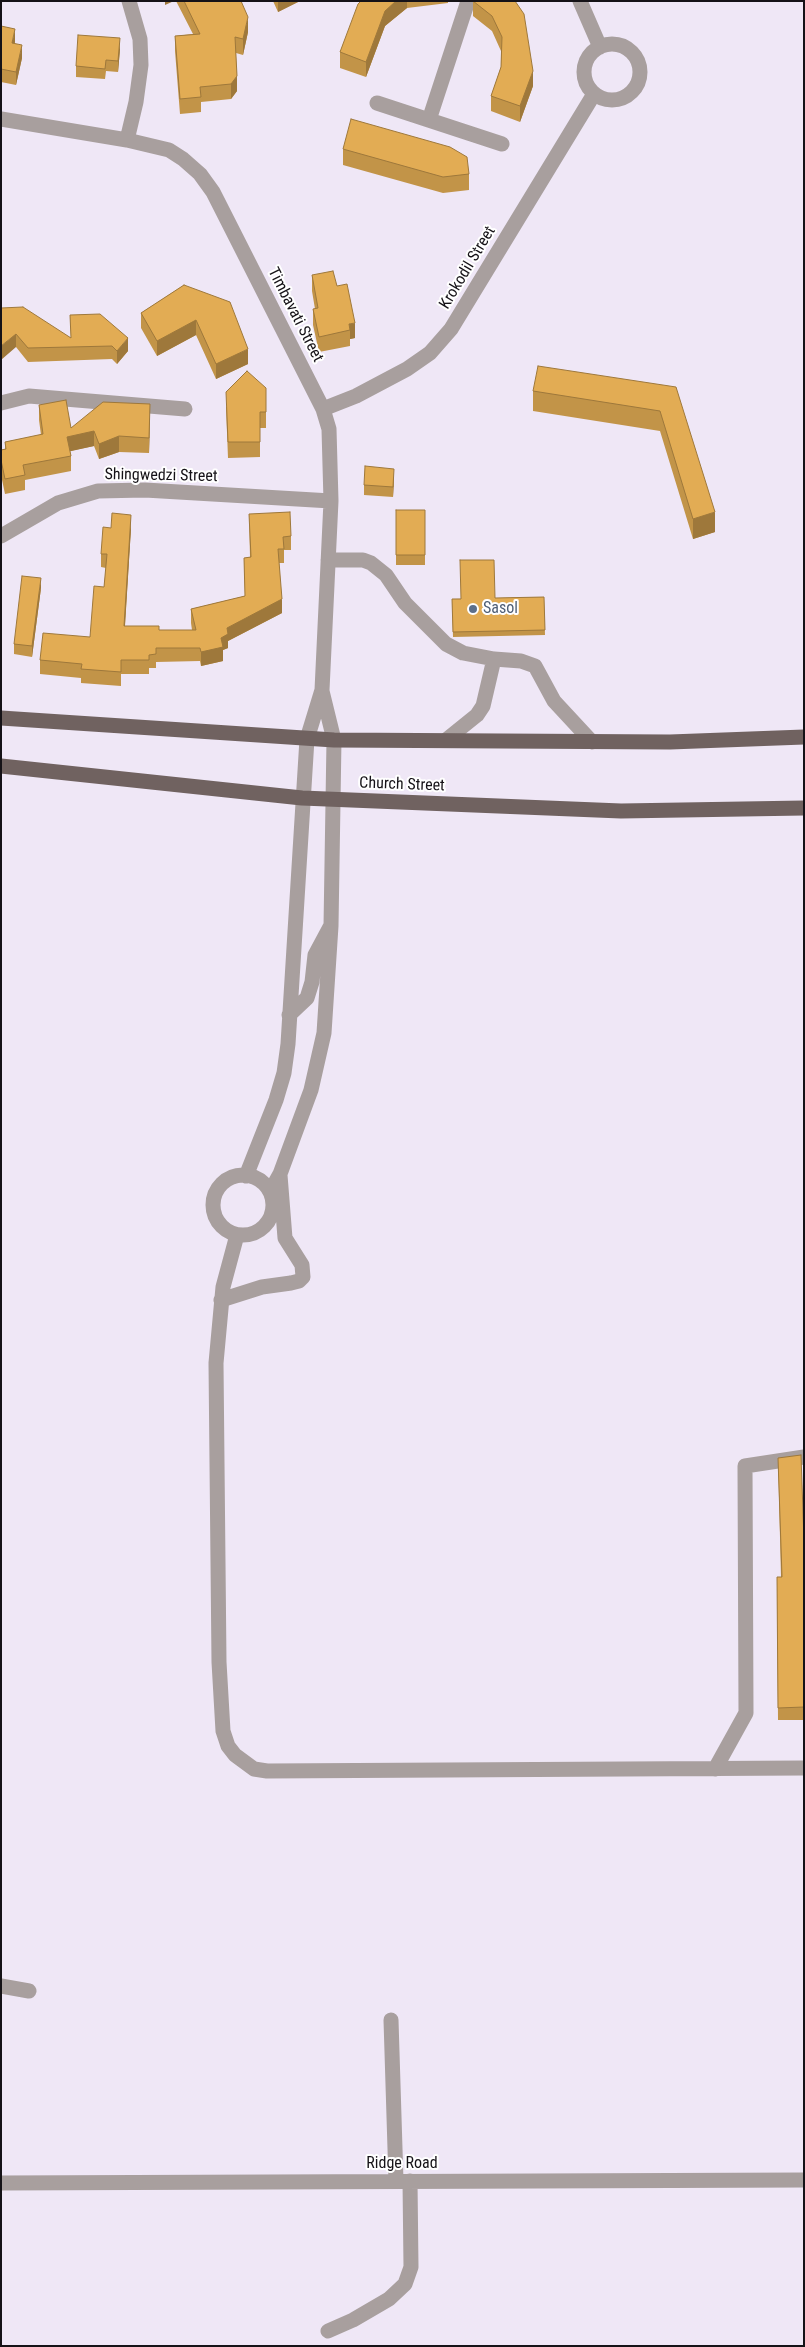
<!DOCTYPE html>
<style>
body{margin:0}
#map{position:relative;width:805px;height:2347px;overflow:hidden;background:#efe7f6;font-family:"Roboto Condensed",sans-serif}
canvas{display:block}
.frame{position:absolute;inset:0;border:2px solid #151217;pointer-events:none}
</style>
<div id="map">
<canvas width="805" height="2347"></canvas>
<div class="frame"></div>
</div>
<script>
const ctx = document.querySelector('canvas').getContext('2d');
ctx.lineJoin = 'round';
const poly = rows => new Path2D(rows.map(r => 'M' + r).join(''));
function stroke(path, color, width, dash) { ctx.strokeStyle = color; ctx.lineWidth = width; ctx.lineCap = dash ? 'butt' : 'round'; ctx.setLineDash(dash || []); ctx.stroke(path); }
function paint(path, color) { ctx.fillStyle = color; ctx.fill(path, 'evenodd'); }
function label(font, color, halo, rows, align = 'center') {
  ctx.font = font + ' "Roboto Condensed",sans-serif'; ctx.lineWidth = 4; ctx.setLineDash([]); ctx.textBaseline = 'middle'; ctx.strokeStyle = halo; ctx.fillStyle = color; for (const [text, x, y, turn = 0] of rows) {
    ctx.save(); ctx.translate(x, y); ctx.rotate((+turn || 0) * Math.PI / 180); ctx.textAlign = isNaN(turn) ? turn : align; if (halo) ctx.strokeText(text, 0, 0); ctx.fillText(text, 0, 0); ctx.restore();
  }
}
stroke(poly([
 [580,1,600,47],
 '584 72a28 28 0 1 1 56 0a28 28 0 1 1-56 0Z',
 [377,103,502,144],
 [1,119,127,140,169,150,183,159,200,174,213,192,323,409,329,429,331,501,322,690,307,739,288,1044,284,1073,276,1100,246,1176],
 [429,120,468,1],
 [127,140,136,102,141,65,140,39,129,1],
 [1,403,29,396,185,409],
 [323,409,356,396,407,369,430,353,451,329,594,94],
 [1,536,58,503,98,491,145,490,331,501],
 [328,560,363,560,371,563,386,575,405,603,446,644,463,653,494,659,521,661,535,666,554,701,592,742],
 [446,740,477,715,483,706,494,659],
 [289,1015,307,998,312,982,315,955,330,927],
 '213 1205a30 30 0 1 1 60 0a30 30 0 1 1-60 0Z',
 [270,1192,280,1174,311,1090,324,1033,331,926,334,740,322,691],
 [237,1235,223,1287,216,1363,219,1662,223,1731,228,1746,235,1755,254,1769,267,1771,804,1768],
 [221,1300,262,1287,291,1283,299,1281,303,1277,302,1265,285,1238,280,1175],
 [715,1769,746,1713,745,1466,804,1457],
 [1,1986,29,1991],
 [391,2020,396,2181],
 [1,2183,804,2180],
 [328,2331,353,2320,389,2299,405,2284,411,2267,410,2181]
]), '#a89f9e', 15);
stroke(poly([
 [1,718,334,740,670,742,804,737],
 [1,766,302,798,621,811,804,808]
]), '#706260', 15);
paint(poly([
 [176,1,241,1,248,32,243,55,236,53,237,91,231,99,201,102,201,112,180,114,175,51,175,36,193,34],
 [273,1,300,1,278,12],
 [361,1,448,1,448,3,407,8,385,26,366,77,340,68,340,52],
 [473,1,515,1,533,86,520,122,491,111,491,96,501,67,501,51,492,31,473,16],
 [1,26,15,43,22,58,16,85,1,82],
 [120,49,118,72,106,71,105,79,76,77,76,66],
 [343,149,469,174,469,190,443,193,343,165],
 [312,275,337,286,355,338,350,339,350,346,319,352,313,325,313,309,315,309,312,291],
 [184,285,248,364,216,379,196,335,157,356,141,328,141,313],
 [1,308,71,338,70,315,128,351,117,364,112,359,28,362,16,347],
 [676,387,715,532,693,539,660,431,533,411,533,391],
 [39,405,71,428,150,419,149,453,119,452,99,459,94,446,70,451,71,456,71,471,25,480,25,490,5,494,1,475,1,450,5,449,5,442,41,435,39,420],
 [226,407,266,412,266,428,260,428,260,457,228,458],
 [394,479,393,497,364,495,364,485],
 [396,510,425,510,425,565,396,565],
 [249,514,291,536,291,550,284,550,284,563,279,563,282,613,228,641,228,648,223,650,223,661,201,666,200,661,156,662,156,668,149,668,149,674,121,674,121,686,81,683,81,678,40,674,40,660,90,637,104,587,106,568,101,567,101,554,131,528,125,626,159,630,192,630,191,623,191,609,245,596,244,558,250,557],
 [41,588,32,657,14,654,14,644],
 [544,597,545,635,453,637,452,599],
 [778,1458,804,1541,804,1720,778,1720,777,1577,781,1577]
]), '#c29448');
paint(poly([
 [165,1,174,1,165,5],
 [278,1,300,1,278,12],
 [396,1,407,1,407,8,385,26,366,77,366,62,385,11],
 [248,17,248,32,243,55,243,39],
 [15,29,15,42,12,56,12,43],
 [120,38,120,49,118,72,118,61],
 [22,45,22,58,16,85,16,72],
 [533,71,533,86,520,122,520,106],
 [237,76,237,91,231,99,231,84],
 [196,320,196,335,157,356,157,341],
 [355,323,355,338,350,339,350,330,349,324],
 [16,334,16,347,1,360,1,346],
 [128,338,128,351,117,364,117,351],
 [248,349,248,364,216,379,216,364],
 [150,404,150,419,149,453,149,438],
 [94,431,94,446,67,452,67,437],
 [119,436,119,452,99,459,99,444],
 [394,469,394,479,393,497,393,487],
 [715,512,715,532,693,539,693,519],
 [131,515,131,528,124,640,124,626],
 [41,578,41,588,32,657,32,646],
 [282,599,282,613,228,641,228,648,223,650,223,661,201,666,201,652,221,638,227,628]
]), '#9e783b');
const building = poly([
 [184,1,241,1,248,17,243,39,235,37,237,76,231,84,200,87,201,97,180,99,175,36,200,34,184,1],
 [361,1,396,1,385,11,366,62,340,52,358,4,361,1],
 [473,1,515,1,524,14,533,71,520,106,491,96,501,67,502,37,492,16,473,1],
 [1,26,15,29,12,43,22,45,16,72,1,69,1,26],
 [78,35,120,38,118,61,106,60,105,69,76,66,78,35],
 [351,119,450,147,467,157,469,174,443,177,343,149,351,119],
 [333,271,337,286,347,284,355,323,349,324,350,330,319,337,313,309,318,308,312,275,333,271],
 [184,285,230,302,248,349,216,364,196,320,157,341,141,313,184,285],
 [23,307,71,338,70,315,100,314,128,338,117,351,112,346,28,348,16,334,1,346,1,308,23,307],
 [538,366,676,387,715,512,693,519,660,411,533,391,538,366],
 [247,371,266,388,266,412,260,412,260,442,228,442,226,392,247,371],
 [66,400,71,428,103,402,150,404,149,438,119,436,99,444,94,431,67,437,71,456,23,465,25,475,5,479,1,460,1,450,6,449,5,442,43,434,39,405,66,400],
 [365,466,394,469,393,487,364,485,365,466],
 [396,510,425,510,425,555,396,555,396,510],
 [290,512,291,536,283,537,284,549,278,549,282,599,227,628,228,634,221,638,223,647,201,652,200,648,156,648,156,654,149,655,149,660,121,660,121,672,81,669,82,664,40,660,43,633,90,637,94,586,104,587,107,554,101,554,103,527,111,528,112,513,131,515,124,626,159,626,159,630,196,630,191,609,245,596,244,558,251,557,249,514,290,512],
 [460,560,494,560,495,598,544,597,545,630,453,632,452,599,461,599,460,560],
 [22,576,41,578,32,646,14,644,22,576],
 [801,1455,804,1541,804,1707,778,1708,777,1577,782,1577,778,1458,801,1455]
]);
paint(building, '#e2ac54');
stroke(building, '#9e783b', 1);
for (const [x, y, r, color] of [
 [473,609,5,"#5c6f8a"]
]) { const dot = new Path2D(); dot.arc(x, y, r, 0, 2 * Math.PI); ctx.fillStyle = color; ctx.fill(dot); stroke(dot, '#fff', 2); }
label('16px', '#151217', '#fff', [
 ["Krokodil Street",468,268,-59],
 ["Timbavati Street",295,315,63],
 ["Shingwedzi Street",161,476,1],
 ["Church Street",402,785,2],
 ["Ridge Road",402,2164]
]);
label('16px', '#4e5e75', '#fff', [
 ["Sasol",483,609]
], 'left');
</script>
